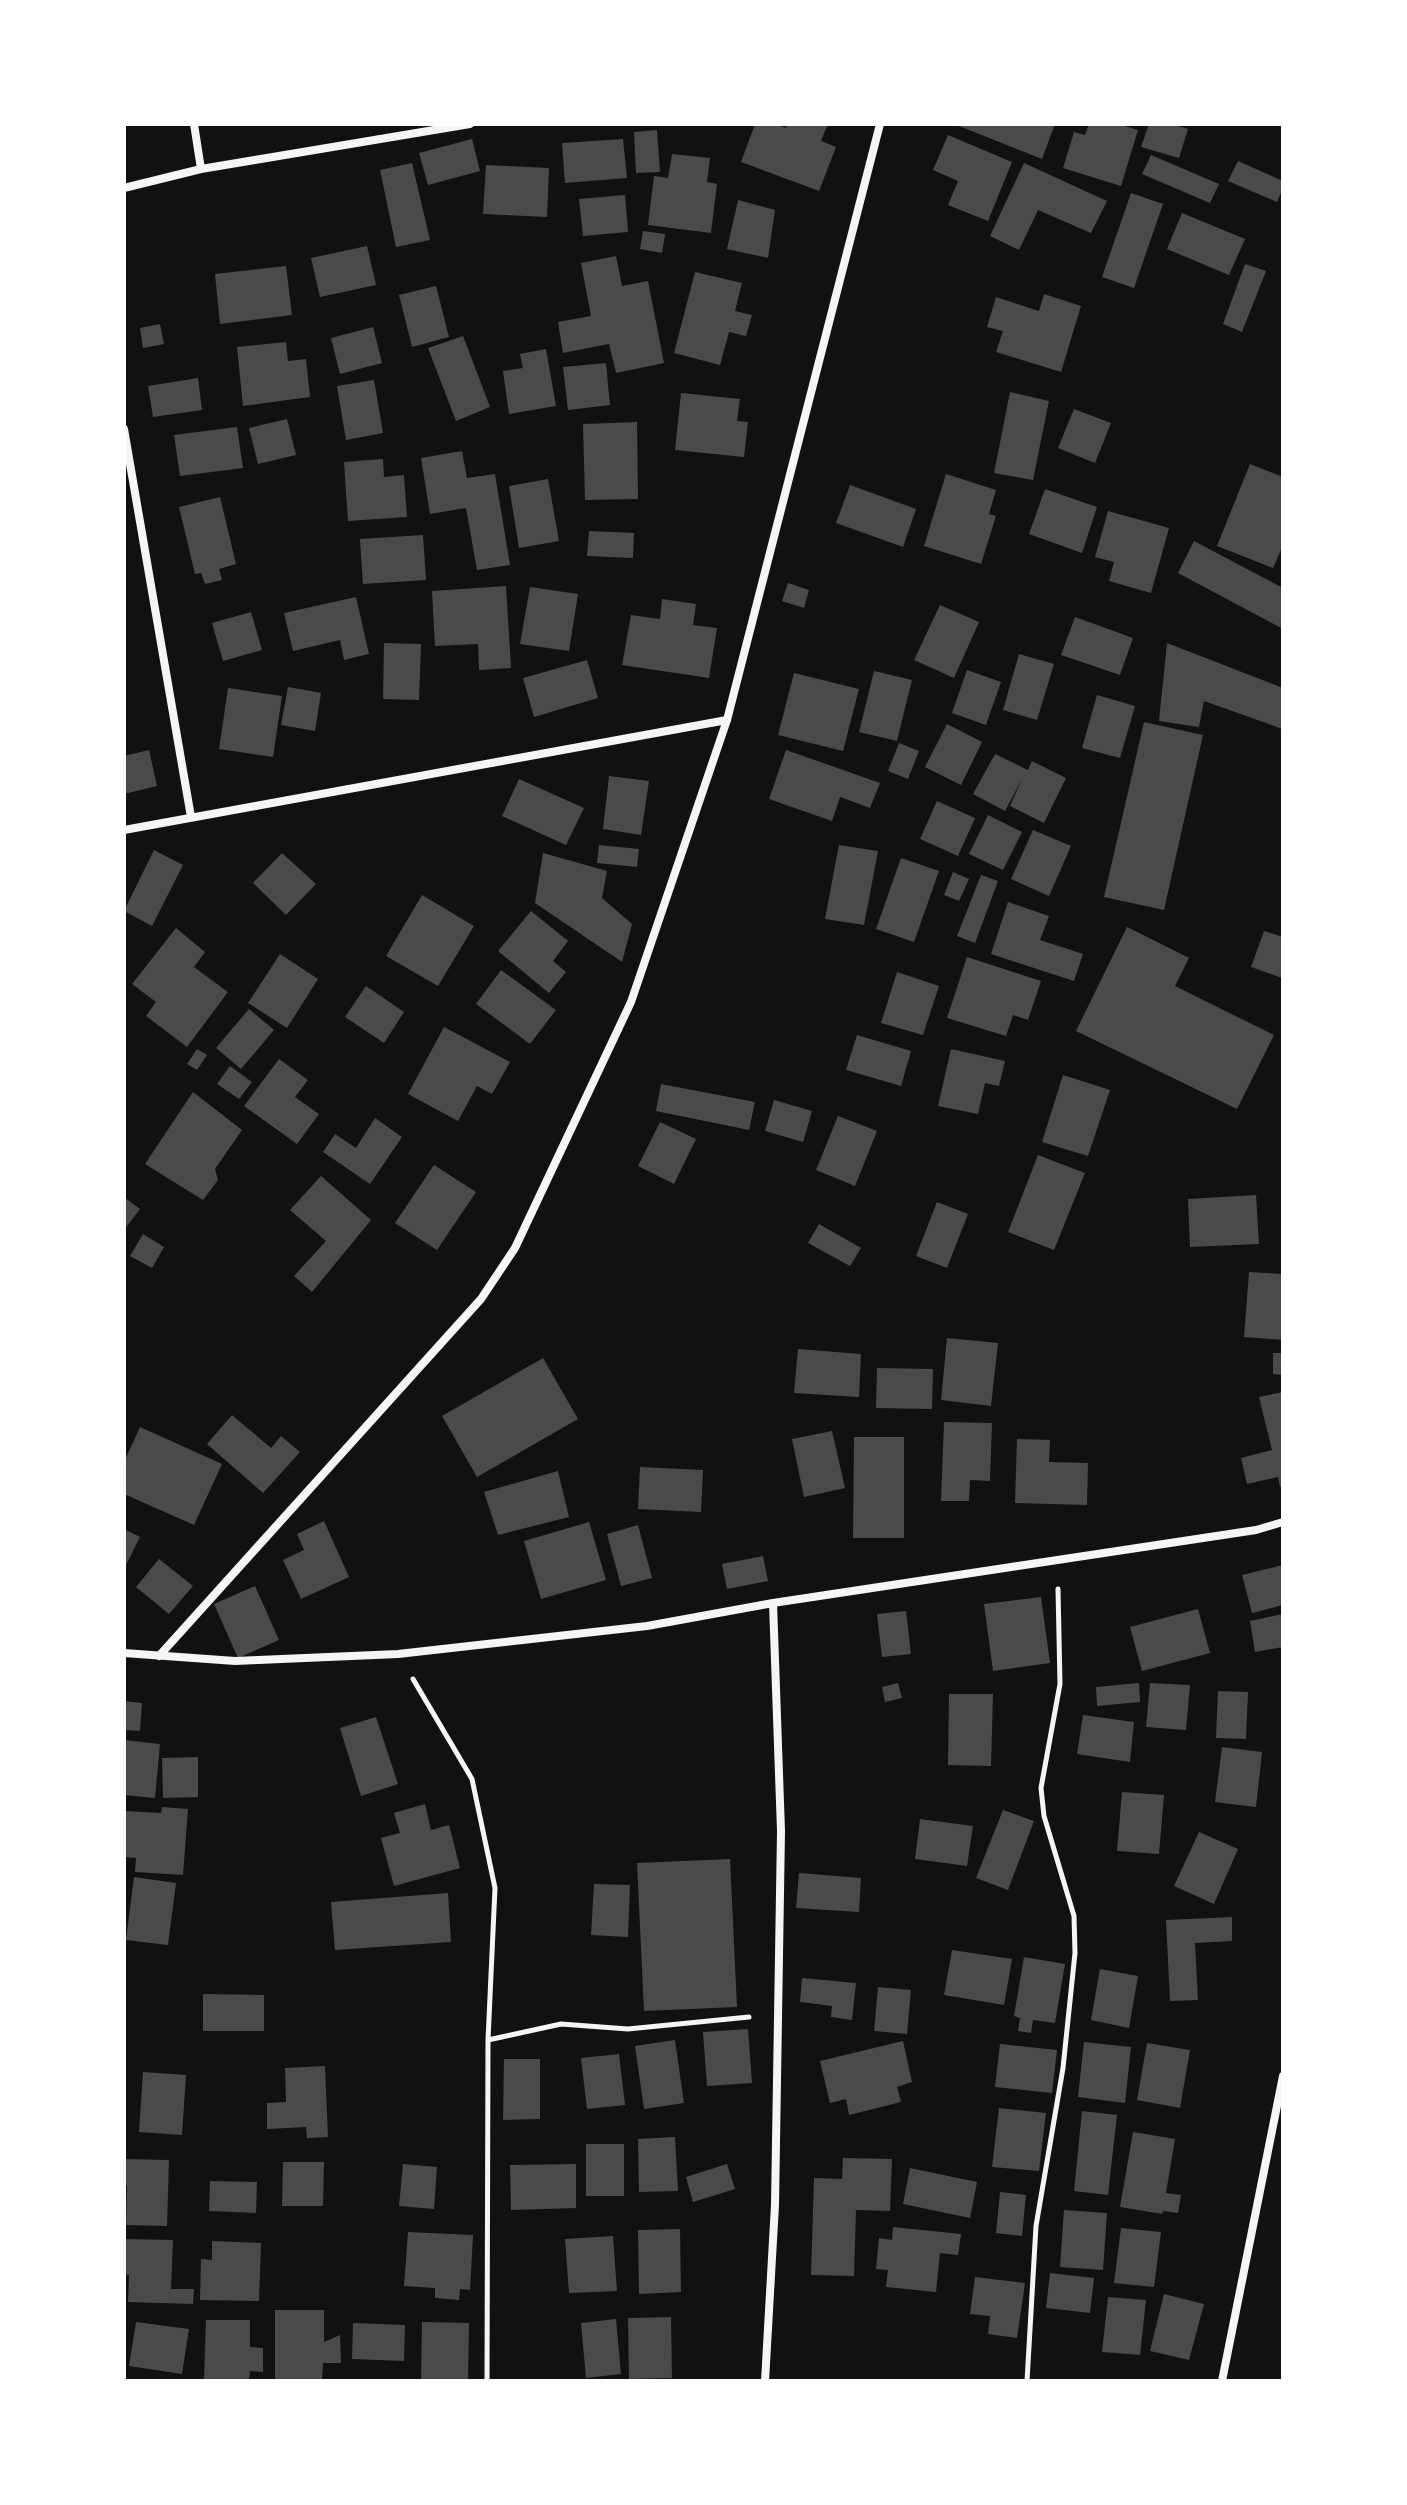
<!DOCTYPE html>
<style>
body{margin:0}
#map{position:relative;width:1407px;height:2505px;overflow:hidden;background:#111;font-family:"Work Sans",sans-serif}
canvas{display:block}
.frame{position:absolute;inset:0;border:126px solid #fff;pointer-events:none}
</style>
<div id="map">
<canvas width="1407" height="2505"></canvas>
<div class="frame"></div>
</div>
<script>
const ctx = document.querySelector('canvas').getContext('2d');
ctx.lineJoin = 'round';
function paint(path, color) { ctx.fillStyle = color; ctx.fill(path, 'evenodd'); }
const poly = rows => new Path2D(rows.map(r => 'M' + r).join(''));
function stroke(path, color, width, dash) { ctx.strokeStyle = color; ctx.lineWidth = width; ctx.lineCap = dash ? 'butt' : 'round'; ctx.setLineDash(dash || []); ctx.stroke(path); }
paint(poly([
 [755,124,776,124,786,128,788,124,820,124,827,126,821,141,836,147,819,191,741,162],
 [954,124,1055,124,1042,159],
 [1089,124,1118,124,1138,130,1121,186,1063,168,1074,132,1085,135],
 [1149,124,1171,124,1188,129,1179,158,1141,147],
 [657,130,660,172,636,173,634,132],
 [948,135,1012,162,988,221,948,205,958,181,933,170],
 [472,139,480,171,428,185,419,153],
 [623,139,627,178,565,183,562,143],
 [672,154,710,158,707,182,717,184,711,233,648,225,654,176,668,178],
 [1151,155,1219,184,1210,203,1142,174],
 [1238,161,1283,181,1283,188,1277,202,1228,181],
 [412,163,430,240,396,247,380,170],
 [1024,163,1107,201,1091,233,1038,210,1019,250,990,236],
 [486,165,549,168,547,217,483,214],
 [1131,193,1163,204,1134,288,1102,277],
 [625,195,628,232,583,236,579,199],
 [738,200,775,210,768,258,727,249],
 [1182,213,1245,239,1229,275,1167,249],
 [643,231,665,234,662,253,640,249],
 [367,246,376,285,320,297,311,258],
 [616,256,622,286,648,281,664,363,616,373,609,344,563,353,558,322,591,316,581,263],
 [1245,264,1266,271,1242,332,1223,324],
 [286,266,292,315,220,324,215,274],
 [695,272,742,283,735,311,752,315,746,336,729,332,720,365,674,353],
 [436,286,449,337,412,347,399,295],
 [1044,294,1081,306,1061,372,996,352,1003,331,987,327,996,297,1039,311],
 [160,324,164,344,143,348,140,328],
 [373,327,382,363,340,374,331,338],
 [463,336,490,407,456,421,428,348],
 [286,342,288,361,306,359,310,397,243,406,237,347],
 [546,349,556,406,509,414,503,371,523,368,520,354],
 [606,363,610,405,568,410,563,367],
 [198,378,202,410,153,417,148,386],
 [374,380,383,433,346,440,337,386],
 [1010,392,1049,401,1033,480,994,473],
 [681,393,740,399,737,421,748,422,744,457,675,450],
 [1074,409,1111,423,1095,463,1058,448],
 [287,419,296,455,258,464,249,428],
 [637,422,638,499,585,500,583,424],
 [237,427,243,468,180,476,174,435],
 [462,451,467,478,495,474,510,565,477,570,466,508,430,514,421,458],
 [383,459,384,477,404,475,407,517,348,521,344,462],
 [1250,464,1283,477,1283,545,1273,568,1217,546],
 [946,474,996,490,989,514,996,516,981,564,924,546],
 [548,479,559,541,519,548,509,486],
 [850,485,916,509,903,547,836,523],
 [1045,489,1097,507,1082,553,1029,534],
 [220,497,236,564,219,569,222,580,205,584,201,573,195,574,179,507],
 [1108,511,1169,528,1151,593,1109,581,1114,562,1095,557],
 [589,531,634,533,633,558,587,556],
 [423,535,426,580,363,584,360,539],
 [1194,541,1283,588,1283,629,1178,573],
 [788,583,809,590,804,608,782,601],
 [506,586,511,668,479,670,478,644,435,646,432,591],
 [530,587,578,594,569,651,520,644],
 [356,597,369,654,344,660,340,640,293,651,284,613],
 [662,599,696,604,693,625,717,628,709,678,622,665,631,615,660,619],
 [940,605,979,622,954,678,914,660],
 [251,612,262,650,223,661,212,623],
 [1075,617,1133,638,1120,675,1061,655],
 [384,643,421,644,419,700,383,699],
 [1167,643,1283,688,1283,729,1204,701,1199,727,1159,721],
 [1019,654,1054,664,1037,720,1003,710],
 [587,660,598,698,534,717,523,678],
 [967,670,1001,682,986,725,952,713],
 [874,671,912,680,897,741,859,732],
 [794,673,859,689,843,751,778,735],
 [288,687,321,693,315,731,281,725],
 [228,688,282,696,273,757,219,749],
 [1097,695,1135,706,1120,758,1082,748],
 [1144,722,1203,735,1164,910,1104,897],
 [947,724,982,742,961,785,925,767],
 [899,743,919,751,908,779,888,771],
 [149,750,157,786,124,794,124,756],
 [786,750,880,783,870,808,840,797,832,821,769,799],
 [995,754,1028,770,1032,761,1066,778,1044,823,1010,806,1022,779,1005,811,973,794],
 [609,776,649,781,641,835,603,829],
 [519,779,584,808,566,845,502,816],
 [937,801,975,818,958,856,920,839],
 [988,815,1022,832,1003,870,969,854],
 [1033,830,1071,846,1049,896,1011,879],
 [599,845,639,849,637,867,597,863],
 [839,845,878,851,864,925,825,919],
 [154,850,183,865,152,926,124,911],
 [282,853,316,884,286,915,253,883],
 [543,853,607,871,602,898,632,924,622,962,535,903],
 [901,858,939,871,914,942,876,929],
 [953,872,969,879,959,901,944,895],
 [981,875,998,881,975,943,957,936],
 [422,895,474,926,438,986,386,956],
 [1008,902,1049,916,1040,940,1083,954,1074,981,991,954],
 [531,911,568,941,553,961,566,972,549,993,498,951],
 [1127,927,1189,958,1175,986,1274,1035,1237,1109,1076,1031],
 [176,928,205,952,194,967,228,992,187,1047,146,1016,156,1002,132,984],
 [1264,931,1283,937,1282,978,1251,967],
 [280,954,318,979,287,1028,248,1003],
 [967,957,1041,981,1028,1020,1013,1015,1006,1036,947,1018],
 [501,970,556,1010,530,1044,476,1004],
 [897,972,939,986,923,1035,881,1023],
 [366,986,404,1012,384,1043,345,1017],
 [249,1009,274,1030,241,1069,216,1048],
 [444,1027,510,1062,492,1094,477,1086,458,1121,408,1094],
 [857,1035,911,1051,901,1086,846,1070],
 [197,1049,207,1055,197,1070,187,1064],
 [951,1049,1005,1061,999,1086,985,1083,978,1114,938,1106],
 [279,1059,308,1080,295,1097,319,1114,297,1144,244,1106],
 [230,1066,252,1082,239,1099,217,1084],
 [1063,1075,1110,1090,1088,1156,1042,1142],
 [661,1084,755,1102,749,1130,656,1111],
 [193,1092,242,1130,215,1169,218,1180,203,1200,145,1164],
 [774,1100,812,1111,803,1142,765,1131],
 [838,1116,877,1131,855,1186,816,1170],
 [375,1118,402,1137,370,1184,323,1152,335,1134,356,1148],
 [660,1122,696,1139,674,1184,638,1166],
 [1038,1155,1085,1173,1054,1250,1008,1232],
 [434,1165,476,1192,437,1250,395,1223],
 [321,1176,371,1220,312,1292,294,1276,326,1241,290,1210],
 [1256,1195,1259,1244,1190,1247,1188,1199],
 [124,1197,140,1209,124,1230],
 [937,1202,968,1214,947,1268,916,1256],
 [819,1224,861,1248,850,1266,808,1243],
 [143,1234,164,1247,152,1268,130,1256],
 [1249,1272,1283,1274,1283,1340,1244,1337],
 [947,1338,998,1343,991,1406,941,1400],
 [798,1349,861,1354,859,1397,794,1393],
 [1273,1353,1283,1353,1283,1375,1273,1374],
 [543,1358,578,1419,477,1477,442,1416],
 [877,1368,933,1369,932,1409,876,1408],
 [1283,1392,1283,1487,1280,1487,1278,1477,1247,1484,1241,1458,1272,1450,1259,1397],
 [232,1415,271,1448,281,1436,300,1452,263,1493,207,1444],
 [944,1422,992,1423,990,1481,970,1480,969,1501,941,1501],
 [140,1427,222,1464,194,1525,124,1494,124,1462],
 [832,1431,845,1488,804,1497,792,1439],
 [854,1437,904,1437,904,1538,853,1538],
 [1017,1439,1050,1440,1049,1462,1088,1463,1087,1505,1015,1503],
 [640,1467,703,1470,701,1512,638,1509],
 [558,1471,569,1517,498,1535,484,1492],
 [324,1521,349,1577,301,1599,283,1560,304,1550,297,1534],
 [589,1522,606,1580,541,1599,524,1541],
 [638,1525,652,1578,621,1586,607,1534],
 [124,1529,140,1537,124,1569],
 [763,1556,768,1581,727,1589,722,1564],
 [159,1559,193,1586,169,1614,136,1587],
 [1283,1565,1283,1605,1252,1613,1242,1575],
 [255,1586,279,1640,238,1658,214,1604],
 [1041,1597,1050,1663,993,1671,984,1604],
 [1198,1609,1210,1653,1142,1671,1130,1627],
 [906,1611,911,1654,882,1657,877,1614],
 [1283,1614,1283,1647,1255,1652,1250,1621],
 [898,1683,902,1698,885,1702,882,1687],
 [1139,1683,1140,1702,1097,1706,1096,1687],
 [1150,1683,1190,1685,1186,1730,1146,1727],
 [1218,1691,1248,1692,1246,1739,1216,1738],
 [949,1694,993,1694,991,1766,948,1765],
 [124,1701,142,1703,140,1731,124,1730],
 [1083,1715,1134,1722,1130,1762,1077,1754],
 [376,1717,398,1784,361,1796,340,1728],
 [124,1740,160,1744,155,1798,124,1795],
 [1222,1747,1262,1752,1256,1807,1215,1802],
 [198,1757,198,1797,163,1798,162,1758],
 [1122,1792,1164,1795,1159,1854,1117,1851],
 [425,1804,431,1830,449,1825,460,1868,394,1886,381,1838,400,1833,394,1813],
 [162,1807,188,1809,183,1875,135,1872,136,1858,124,1857,124,1811,161,1813],
 [1003,1810,1034,1821,1008,1890,976,1878],
 [920,1819,973,1826,967,1866,915,1859],
 [1199,1832,1238,1849,1214,1904,1174,1886],
 [730,1859,737,2007,644,2011,637,1863],
 [799,1873,861,1878,859,1912,796,1908],
 [134,1877,176,1883,168,1945,126,1940],
 [594,1884,630,1885,628,1937,591,1935],
 [448,1893,451,1942,335,1950,331,1902],
 [1232,1917,1232,1941,1195,1943,1198,2000,1170,2001,1166,1920],
 [952,1950,1012,1959,1004,2005,944,1995],
 [1024,1957,1065,1964,1055,2023,1033,2020,1031,2033,1018,2031,1020,2018,1014,2016],
 [1100,1969,1138,1976,1129,2028,1091,2020],
 [802,1978,856,1983,852,2020,831,2017,832,2006,800,2002],
 [878,1987,911,1990,907,2034,874,2031],
 [203,1994,264,1995,264,2031,203,2031],
 [748,2029,752,2083,707,2086,703,2032],
 [675,2040,684,2103,644,2109,635,2046],
 [903,2041,912,2082,897,2087,901,2102,849,2115,846,2099,830,2103,820,2061],
 [1084,2042,1131,2047,1125,2103,1078,2097],
 [1147,2043,1190,2050,1180,2108,1137,2100],
 [1000,2044,1057,2050,1052,2093,995,2087],
 [619,2054,625,2105,587,2109,581,2058],
 [504,2059,540,2059,540,2119,503,2120],
 [325,2066,328,2137,307,2138,306,2127,267,2129,267,2103,286,2102,285,2068],
 [143,2072,186,2075,182,2135,139,2132],
 [999,2108,1046,2113,1039,2171,992,2167],
 [1082,2111,1117,2115,1108,2195,1074,2191],
 [1133,2132,1175,2139,1166,2193,1181,2195,1178,2213,1163,2211,1162,2214,1120,2207],
 [675,2137,678,2191,639,2192,638,2139],
 [586,2144,624,2144,624,2196,586,2196],
 [843,2158,892,2159,890,2211,856,2210,854,2276,811,2275,814,2178,842,2179],
 [124,2159,169,2160,167,2226,126,2225,127,2185,124,2185],
 [283,2162,324,2162,323,2206,282,2206],
 [403,2164,437,2167,434,2209,399,2206],
 [576,2164,576,2208,511,2210,510,2165],
 [727,2164,735,2189,693,2202,686,2177],
 [910,2168,977,2182,970,2218,903,2204],
 [210,2181,257,2182,256,2213,209,2211],
 [1000,2192,1026,2195,1022,2236,996,2233],
 [1064,2210,1107,2213,1103,2270,1060,2267],
 [893,2227,961,2234,958,2255,940,2253,936,2292,886,2287,888,2270,876,2269,879,2238,892,2240],
 [1121,2228,1161,2232,1154,2287,1114,2283],
 [680,2229,681,2292,639,2294,638,2230],
 [408,2232,473,2235,470,2290,460,2289,459,2300,435,2298,435,2288,404,2286],
 [613,2236,617,2291,569,2293,565,2239],
 [124,2239,173,2240,171,2289,194,2289,193,2304,128,2302,129,2275,124,2274],
 [212,2241,261,2243,259,2301,200,2300,201,2259,212,2260],
 [1050,2273,1094,2278,1090,2313,1046,2308],
 [975,2277,1025,2283,1017,2338,988,2334,990,2316,970,2314],
 [1164,2294,1204,2304,1189,2360,1150,2351],
 [1108,2297,1146,2300,1140,2355,1102,2352],
 [275,2310,324,2310,324,2342,340,2335,341,2363,323,2363,322,2379,275,2379],
 [671,2317,672,2378,629,2379,628,2318],
 [616,2319,621,2374,586,2378,581,2323],
 [206,2320,250,2320,250,2347,263,2348,263,2372,250,2371,249,2381,204,2379],
 [136,2322,189,2329,182,2374,129,2366],
 [422,2322,469,2323,468,2381,421,2381],
 [353,2323,405,2325,404,2361,352,2359]
]), '#4a4a4a');
stroke(poly([
 [413,1679,472,1779,495,1888,488,2040,487,2381],
 [488,2040,561,2024,628,2029,749,2017],
 [1027,2381,1036,2226,1063,2068,1075,1953,1074,1916,1044,1816,1041,1788,1060,1684,1058,1589]
]), '#f5f5f5', 5);
stroke(poly([
 [194,124,201,169],
 [124,188,201,169,470,124],
 [124,429,191,817],
 [124,830,727,720],
 [124,1653,235,1661,398,1654,647,1626,773,1603,1256,1530,1283,1522],
 [159,1656,481,1299,515,1248,631,1002,727,720,880,124],
 [765,2381,775,2205,781,1831,773,1603],
 [1222,2381,1283,2076]
]), '#f5f5f5', 8);
</script>
